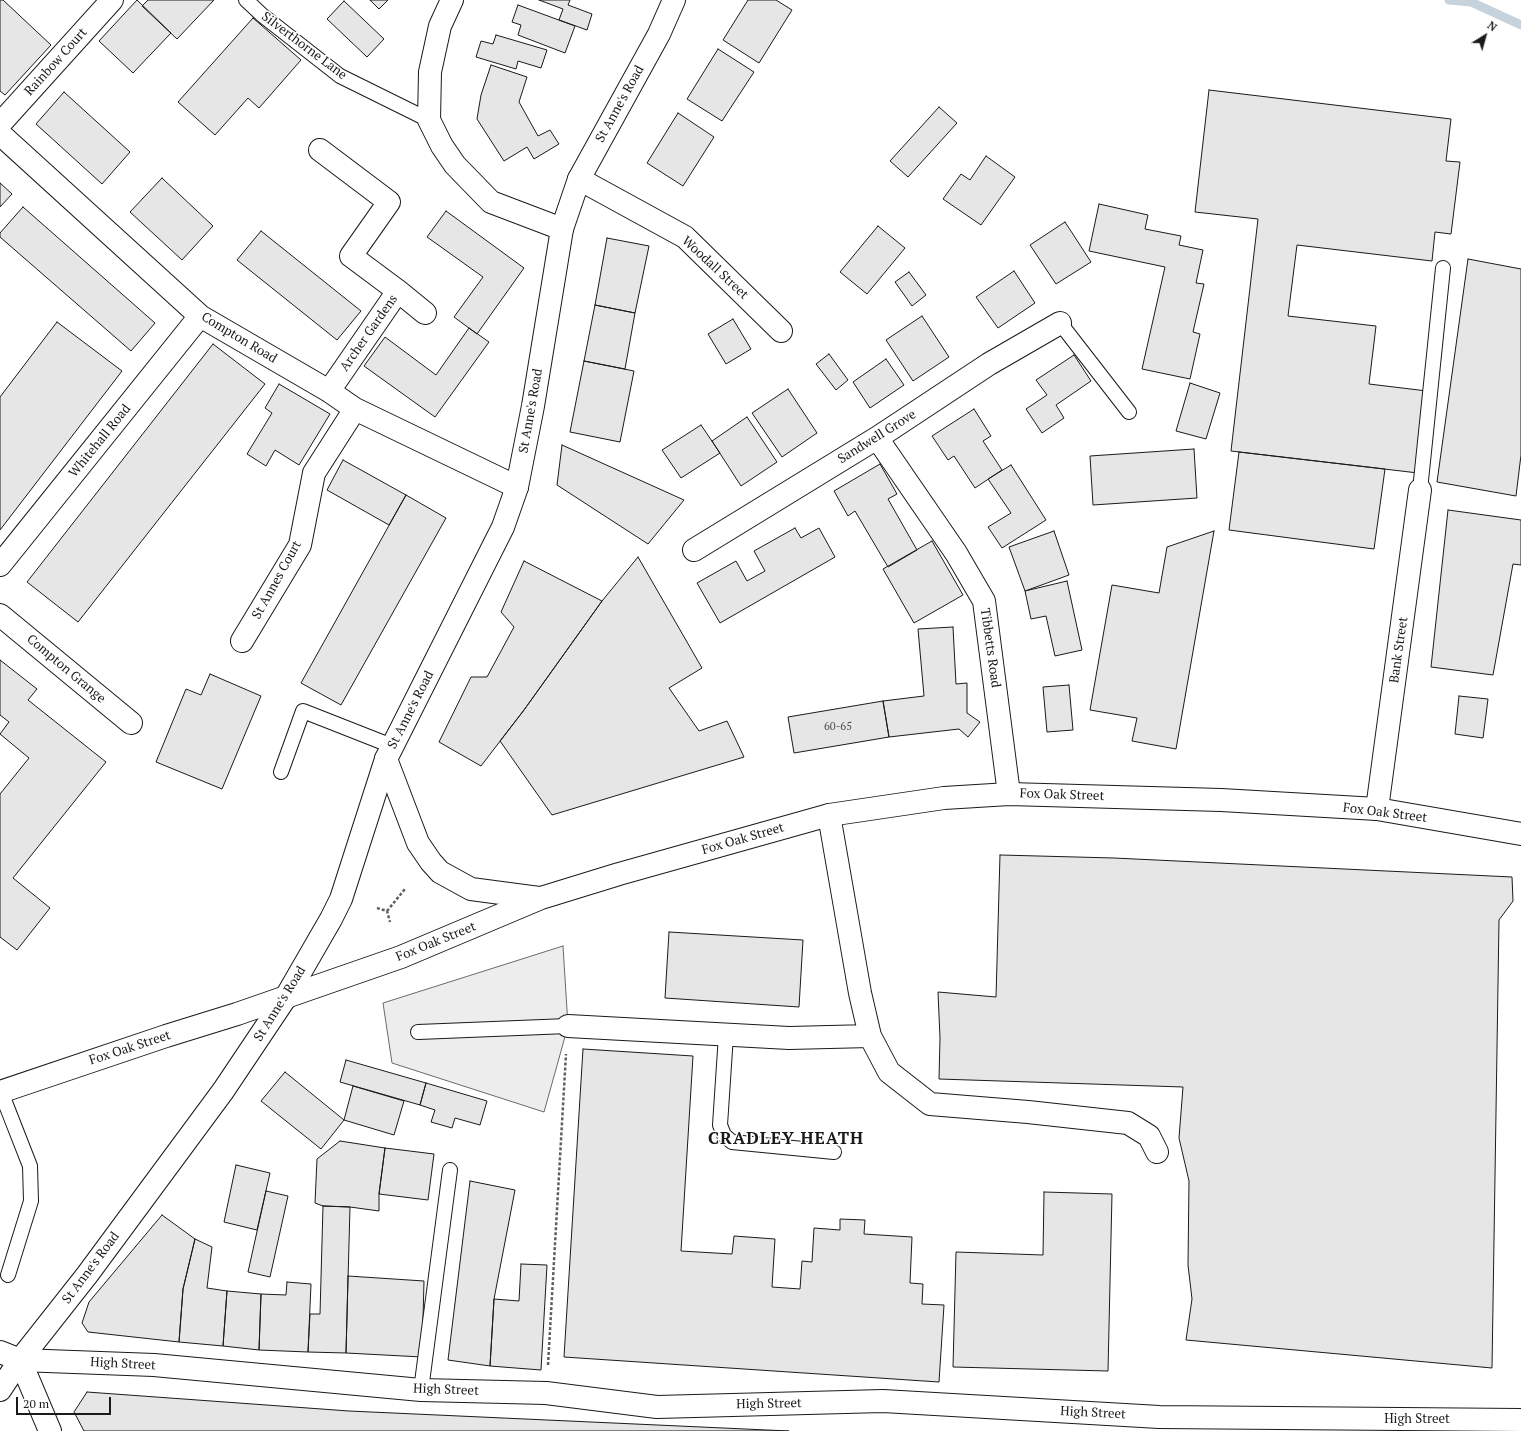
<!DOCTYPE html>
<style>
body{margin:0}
#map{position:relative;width:1521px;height:1431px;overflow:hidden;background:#fff;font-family:"PT Serif",serif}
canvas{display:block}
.north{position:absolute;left:1465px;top:16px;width:40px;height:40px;-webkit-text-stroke:3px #fff;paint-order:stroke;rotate:37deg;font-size:11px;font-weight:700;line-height:16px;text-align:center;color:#1a1a1a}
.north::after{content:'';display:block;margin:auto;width:14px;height:18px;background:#1a1a1a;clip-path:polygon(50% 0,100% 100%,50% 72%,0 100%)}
.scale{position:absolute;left:16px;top:1397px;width:95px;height:18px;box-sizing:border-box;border:2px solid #1a1a1a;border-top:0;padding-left:5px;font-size:12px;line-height:14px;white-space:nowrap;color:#1a1a1a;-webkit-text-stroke:3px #fff;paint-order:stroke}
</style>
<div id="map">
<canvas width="1521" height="1431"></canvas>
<div class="north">N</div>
<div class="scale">20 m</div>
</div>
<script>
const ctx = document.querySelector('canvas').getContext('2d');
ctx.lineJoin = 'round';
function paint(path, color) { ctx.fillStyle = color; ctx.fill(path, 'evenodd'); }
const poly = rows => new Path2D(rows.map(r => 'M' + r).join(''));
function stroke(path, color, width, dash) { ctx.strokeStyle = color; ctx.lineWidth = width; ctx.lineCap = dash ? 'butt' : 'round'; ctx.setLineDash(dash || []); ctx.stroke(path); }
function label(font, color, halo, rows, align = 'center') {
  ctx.font = font + ' "PT Serif",serif'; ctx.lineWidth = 3; ctx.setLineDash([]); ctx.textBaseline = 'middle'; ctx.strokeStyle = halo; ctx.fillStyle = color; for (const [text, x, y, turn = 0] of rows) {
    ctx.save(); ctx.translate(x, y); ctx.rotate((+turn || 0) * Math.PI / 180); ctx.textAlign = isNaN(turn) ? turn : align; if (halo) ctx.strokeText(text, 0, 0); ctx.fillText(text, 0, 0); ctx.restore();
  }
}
const parking = poly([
 [563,946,568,1026,544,1112,392,1063,383,1003,563,946]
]);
paint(parking, '#ededed');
stroke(parking, '#6a6a6a', 1);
stroke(poly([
 [1449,0,1471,2,1521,25]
]), '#c6d2dc', 9);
const building = poly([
 [0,0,3,0,51,45,5,95,0,91,0,0],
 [137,0,171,33,133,73,99,41,137,0],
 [148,0,214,0,177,39,142,6,148,0],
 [370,0,388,0,379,9,370,0],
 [539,0,570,0,568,5,592,14,587,30,559,20,563,9,539,0],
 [748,0,776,0,792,10,759,63,723,40,748,0],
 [344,1,384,39,367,57,327,19,344,1],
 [518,5,575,26,565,53,518,35,521,25,512,22,518,5],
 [253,18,301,60,259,108,248,98,215,135,178,102,253,18],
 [496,35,547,50,541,68,518,61,516,69,476,57,481,41,493,44,496,35],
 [718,49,754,72,722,121,687,99,718,49],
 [491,65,527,77,519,102,538,136,550,130,559,144,534,159,527,147,504,161,477,119,481,95,491,65],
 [1209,90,1451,119,1446,161,1460,162,1451,234,1435,232,1432,261,1297,245,1288,316,1376,326,1369,384,1427,391,1418,473,1231,451,1258,219,1195,212,1209,90],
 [64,92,130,152,102,184,36,124,64,92],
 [939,107,957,123,908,177,890,161,939,107],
 [678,113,714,137,683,186,647,163,678,113],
 [986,156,1015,177,981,225,943,199,961,174,970,180,986,156],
 [162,178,213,226,182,260,130,212,162,178],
 [0,183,12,194,0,207,0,183],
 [1099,204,1148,215,1145,229,1181,236,1179,245,1203,250,1196,283,1204,284,1193,332,1200,334,1190,379,1142,369,1165,267,1089,251,1099,204],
 [23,207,155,323,131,351,0,237,0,233,23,207],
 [446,211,524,268,477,334,454,317,483,277,427,237,446,211],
 [1065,222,1091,262,1056,284,1030,245,1065,222],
 [878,226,905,248,867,294,840,272,878,226],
 [261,231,361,311,337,340,237,260,261,231],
 [607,238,649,246,635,313,595,305,607,238],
 [1468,259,1521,269,1521,455,1516,496,1437,482,1468,259],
 [1014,271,1035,303,998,328,976,297,1014,271],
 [909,272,926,295,912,306,895,282,909,272],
 [595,305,635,313,625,369,584,361,595,305],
 [922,316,949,357,913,381,886,340,922,316],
 [733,319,751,349,726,364,708,334,733,319],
 [57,322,122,371,0,530,0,397,57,322],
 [469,328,489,342,435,417,364,366,385,337,436,375,469,328],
 [213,344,265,384,78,622,27,582,213,344],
 [829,354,848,380,836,390,816,364,829,354],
 [1074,355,1091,381,1056,405,1064,418,1042,433,1026,409,1047,395,1036,380,1074,355],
 [886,359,904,385,870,408,853,382,886,359],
 [584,361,634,371,620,442,570,432,584,361],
 [1190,383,1220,393,1206,439,1176,431,1190,383],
 [279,384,330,414,299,465,275,450,266,466,247,454,272,413,265,408,279,384],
 [788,389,817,433,782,457,752,413,788,389],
 [974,409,991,436,983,441,1002,470,975,488,954,456,948,460,932,436,974,409],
 [747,417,777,462,741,486,712,441,747,417],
 [701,425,720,453,681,478,662,450,701,425],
 [562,445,684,500,648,544,557,485,562,445],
 [1194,449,1197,498,1093,505,1090,456,1194,449],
 [1239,452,1385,469,1374,549,1229,530,1239,452],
 [343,460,406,495,389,525,327,490,343,460],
 [880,464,897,494,888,499,917,550,888,567,855,511,848,516,834,491,880,464],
 [1011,465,1046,520,1002,548,988,527,1011,513,988,479,1011,465],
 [406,495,446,518,341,705,301,683,406,495],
 [1448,510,1521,520,1521,565,1513,564,1493,675,1431,667,1448,510],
 [795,528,801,538,819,528,835,557,720,623,697,583,736,561,747,581,765,571,754,551,795,528],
 [1054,531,1069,575,1025,591,1009,547,1054,531],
 [1214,531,1176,749,1132,741,1137,718,1090,710,1112,585,1159,593,1167,547,1214,531],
 [932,541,963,595,914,623,883,569,932,541],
 [638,557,702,668,669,688,699,731,727,721,744,757,552,815,500,741,524,710,602,601,638,557],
 [524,561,602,601,524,710,481,766,439,742,471,677,487,677,514,627,501,612,524,561],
 [1067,581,1082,650,1055,656,1046,616,1031,619,1025,591,1067,581],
 [953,627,956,684,967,683,967,713,980,722,968,737,959,729,889,737,883,701,924,696,918,629,953,627],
 [0,660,37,689,28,700,106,762,13,878,50,908,17,950,0,937,0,794,29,758,0,734,9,722,0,715,0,660],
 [210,674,261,696,222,789,156,762,186,689,201,695,210,674],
 [1069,685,1073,730,1047,732,1043,687,1069,685],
 [1459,696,1488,699,1483,738,1455,734,1459,696],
 [883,701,889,737,794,753,788,717,883,701],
 [1000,855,1114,858,1512,877,1513,901,1499,920,1492,1368,1186,1340,1192,1299,1188,1265,1189,1181,1179,1138,1183,1087,939,1079,940,1038,938,992,996,997,1000,855],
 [669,932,803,940,799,1007,665,998,669,932],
 [583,1049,693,1056,681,1251,732,1254,734,1236,775,1239,772,1287,800,1289,802,1261,812,1262,814,1228,840,1230,840,1219,865,1220,864,1234,912,1237,910,1283,923,1284,922,1304,944,1305,939,1382,564,1357,583,1049],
 [346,1060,426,1083,420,1105,340,1082,346,1060],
 [285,1072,344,1120,321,1149,261,1101,285,1072],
 [426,1083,487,1101,480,1125,455,1118,452,1128,431,1122,435,1110,420,1105,426,1083],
 [353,1086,404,1101,394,1135,344,1120,353,1086],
 [340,1141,385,1148,379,1194,379,1211,350,1207,323,1206,315,1203,317,1159,340,1141],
 [385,1148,434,1154,428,1200,379,1194,385,1148],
 [236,1165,270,1173,257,1230,224,1222,236,1165],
 [470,1181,515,1190,494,1299,490,1366,448,1360,470,1181],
 [266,1191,288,1196,270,1277,248,1272,266,1191],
 [1044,1192,1112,1194,1108,1371,953,1367,956,1252,1043,1255,1044,1192],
 [323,1206,350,1207,346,1353,308,1352,310,1314,320,1314,323,1206],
 [162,1215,195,1239,183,1289,179,1342,88,1332,82,1323,89,1302,162,1215],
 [195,1239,212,1247,207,1288,227,1291,223,1346,179,1342,183,1289,195,1239],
 [521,1264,547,1265,541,1370,490,1366,494,1299,519,1301,521,1264],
 [348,1276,424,1281,422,1357,346,1353,348,1276],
 [287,1282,311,1284,308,1352,259,1350,261,1294,286,1295,287,1282],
 [227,1291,261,1294,259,1350,223,1346,227,1291],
 [87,1392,349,1411,789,1431,84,1431,74,1412,87,1392]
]);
paint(building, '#e6e6e6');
stroke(building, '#1a1a1a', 1);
const service = poly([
 [246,0,262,15,340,76,429,120],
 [1060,323,1129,412],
 [1420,490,1443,268],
 [281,772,303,711,392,746],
 [418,1032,568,1026],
 [726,1035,720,1125,724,1135,732,1142,834,1152],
 [1,1092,30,1166,31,1201,8,1275],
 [421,1390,450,1170]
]);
const minor = poly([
 [452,0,440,26,430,72,429,120,442,146,455,165,491,202,562,229],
 [0,124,112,0],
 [0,134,200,316,329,391,355,409,517,487],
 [320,150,389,202,351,256,398,291,329,391],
 [579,179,685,237,781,331],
 [398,291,425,313],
 [877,438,956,553,984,601,1009,794],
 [694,550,877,438,989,364,1060,323],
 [0,565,200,316],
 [0,615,131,723],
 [242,641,300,545,314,473,355,409],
 [1377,809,1420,490],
 [829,815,860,993,870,1036,889,1072,930,1104,1028,1112,1128,1123,1149,1136,1157,1152],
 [568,1026,789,1038,870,1036],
 [0,1352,20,1360,154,1365,421,1390,546,1393,657,1407,883,1401,1159,1417,1521,1420]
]);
const tertiary = poly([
 [20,1360,87,1275,223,1091,286,997,331,919,341,899,386,759,503,527,517,487,533,406,562,229,579,179,659,34,674,0]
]);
const secondary = poly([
 [20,1360,50,1431],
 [0,1390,20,1360]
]);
const primary = poly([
 [386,759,418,843,431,862,440,872,471,889,539,898],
 [0,1092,166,1036,237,1014,401,957,541,898,619,874,829,815,944,798,1009,794,1221,800,1377,809,1521,834]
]);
stroke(service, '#1a1a1a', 16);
stroke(minor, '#1a1a1a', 24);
stroke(tertiary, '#1a1a1a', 24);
stroke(secondary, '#1a1a1a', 24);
stroke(primary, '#1a1a1a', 24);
stroke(poly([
 [377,908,387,911,390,922],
 [387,911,405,889],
 [548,1365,566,1054]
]), '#5f5f5f', 2.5, [3, 2]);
stroke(service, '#fff', 14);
stroke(minor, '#fff', 22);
stroke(tertiary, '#fff', 22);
stroke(secondary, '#fff', 22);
stroke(primary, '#fff', 22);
label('11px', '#4d4d4d', null, [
 ["60-65",838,727]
]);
label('13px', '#1a1a1a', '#fff', [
 ["Silverthorne Lane",304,46,37],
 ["Rainbow Court",56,62,-48],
 ["St Anne's Road",620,104,-61],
 ["Woodall Street",715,268,43],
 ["Archer Gardens",369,333,-55],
 ["Compton Road",239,338,31],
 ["St Anne's Road",531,411,-80],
 ["Sandwell Grove",877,437,-32],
 ["Whitehall Road",100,441,-51],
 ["St Annes Court",277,580,-61],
 ["Tibbetts Road",990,648,82],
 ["Bank Street",1399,650,-82],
 ["Compton Grange",66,669,40],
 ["St Anne's Road",411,710,-63],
 ["Fox Oak Street",1062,795,2],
 ["Fox Oak Street",1385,813,7],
 ["Fox Oak Street",743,839,-16],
 ["Fox Oak Street",436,942,-22],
 ["St Anne's Road",280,1004,-58],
 ["Fox Oak Street",130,1048,-18],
 ["St Anne's Road",91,1268,-53],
 ["High Street",123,1364,3],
 ["High Street",446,1390,2],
 ["High Street",769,1404,-1],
 ["High Street",1093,1413,3],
 ["High Street",1417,1419]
]);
ctx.letterSpacing = '1px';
label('bold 17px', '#1a1a1a', '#fff', [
 ["CRADLEY HEATH",786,1139]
]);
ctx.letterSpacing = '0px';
</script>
